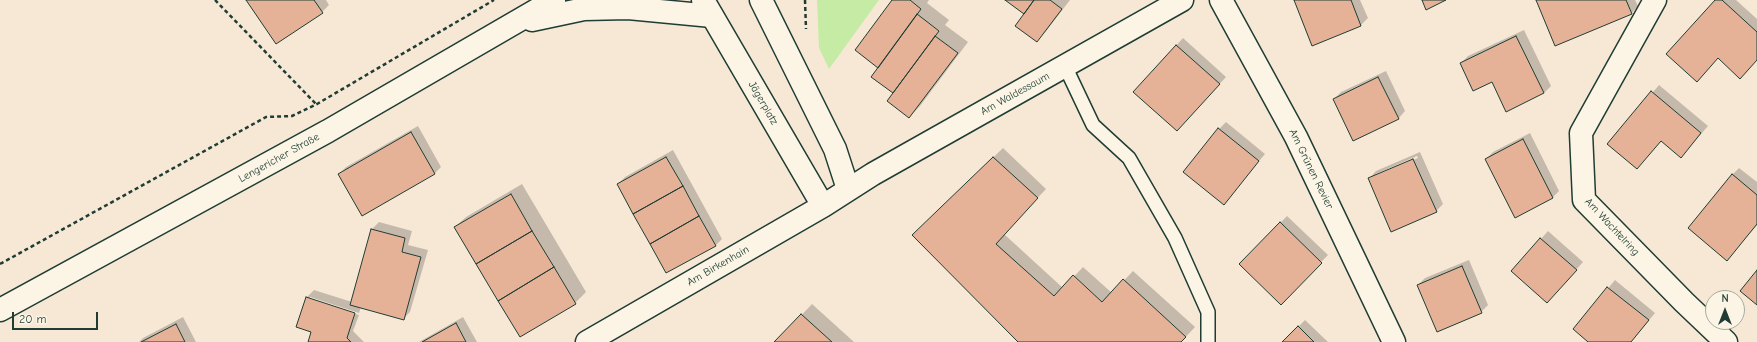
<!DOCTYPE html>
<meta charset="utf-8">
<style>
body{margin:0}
#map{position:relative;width:1757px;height:342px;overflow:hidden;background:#f7e8d6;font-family:"Comic Neue",sans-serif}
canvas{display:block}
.north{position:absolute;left:1705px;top:290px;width:40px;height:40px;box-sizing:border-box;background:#fcf5e5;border:1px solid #a4ab9e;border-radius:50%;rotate:0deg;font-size:11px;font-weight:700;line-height:16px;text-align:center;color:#1f3d34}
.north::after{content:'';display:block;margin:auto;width:14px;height:18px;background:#1f3d34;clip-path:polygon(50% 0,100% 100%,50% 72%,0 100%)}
.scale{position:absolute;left:12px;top:312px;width:86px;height:18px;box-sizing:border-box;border:2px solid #1f3d34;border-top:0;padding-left:5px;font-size:12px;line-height:14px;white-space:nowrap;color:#1f3d34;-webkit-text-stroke:3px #fcf5e5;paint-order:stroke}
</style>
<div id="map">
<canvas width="1757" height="342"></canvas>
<div class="north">N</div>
<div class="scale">20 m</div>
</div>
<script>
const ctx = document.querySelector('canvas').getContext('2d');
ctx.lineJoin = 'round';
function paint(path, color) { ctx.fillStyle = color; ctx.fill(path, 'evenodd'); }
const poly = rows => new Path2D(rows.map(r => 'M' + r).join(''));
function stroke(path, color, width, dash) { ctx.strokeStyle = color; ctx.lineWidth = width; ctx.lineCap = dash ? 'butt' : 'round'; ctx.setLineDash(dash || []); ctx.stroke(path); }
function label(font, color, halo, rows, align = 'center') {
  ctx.font = font + ' "Comic Neue",sans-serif'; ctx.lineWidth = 3.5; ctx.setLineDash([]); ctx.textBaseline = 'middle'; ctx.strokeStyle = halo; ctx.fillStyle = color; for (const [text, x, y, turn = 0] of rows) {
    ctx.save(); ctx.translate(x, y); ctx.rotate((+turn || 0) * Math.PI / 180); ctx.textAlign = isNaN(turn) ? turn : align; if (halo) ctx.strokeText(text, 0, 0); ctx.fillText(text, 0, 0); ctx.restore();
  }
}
paint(poly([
 [817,0,879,0,829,69,819,48]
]), '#c6eba5');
paint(poly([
 [247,0,326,0,329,5,322,12],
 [894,0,929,0,927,3,949,20,945,25,968,42,920,106,909,117,880,67],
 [1007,0,1070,0,1047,30,1037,41,1025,14],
 [1295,0,1360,0,1368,18,1361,25,1313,44],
 [1537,0,1635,0,1638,6,1631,14],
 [1716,0,1736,0,1757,19,1757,59],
 [1524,30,1551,86,1544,93,1492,81,1461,63,1468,56],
 [1183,38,1226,77,1184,123,1134,92],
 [1386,71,1405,111,1398,119,1334,99,1341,92],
 [1659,85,1708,126,1688,149,1661,141,1637,168,1609,144],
 [1226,122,1265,154,1224,203,1219,129],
 [418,126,441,167,434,174,339,174,346,167],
 [1530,133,1559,191,1552,198,1486,159,1493,152],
 [1003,148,1046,189,1004,234,1063,288,1083,267,1112,293,1133,271,1195,327,1181,342,1020,342,923,226],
 [673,150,722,239,715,246,618,184,625,177],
 [1420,152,1443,204,1436,211,1369,179,1376,171],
 [1417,156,1418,158,1376,176,1376,174],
 [1739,168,1757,182,1757,225,1727,259,1732,175],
 [522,184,586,292,575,303,520,336,455,227,466,217],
 [1287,216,1328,255,1281,303,1240,264],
 [379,222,412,231,408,245,428,250,410,312,403,319,361,307,359,313,310,297,310,299,359,315,353,331,364,342,309,342,313,331,307,297,314,290,352,302,372,229],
 [1548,231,1583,262,1554,295,1513,271],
 [1469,260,1488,305,1481,312,1418,285,1425,278],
 [1615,280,1655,313,1631,342,1590,342,1574,329],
 [812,304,854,342,776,342],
 [183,317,196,342,139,342,143,338],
 [463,317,477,342,419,342],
 [1305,320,1328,342,1283,342]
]), '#0003');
const building = poly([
 [246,0,314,0,323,13,276,44,246,0],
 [892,0,910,0,921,9,878,68,855,50,892,0],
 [1005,0,1034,0,1024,14,1005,0],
 [1034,0,1050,0,1062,9,1037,42,1015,26,1034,0],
 [1294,0,1351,0,1361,26,1312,46,1294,0],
 [1422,0,1446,0,1426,10,1422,0],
 [1536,0,1626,0,1632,14,1555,46,1536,0],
 [1715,0,1722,0,1757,32,1757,60,1740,79,1718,58,1697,82,1666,54,1715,0],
 [917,14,939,31,893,93,871,77,917,14],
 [935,36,958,53,909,118,887,101,935,36],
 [1516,36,1544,93,1506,112,1492,82,1473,91,1460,63,1516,36],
 [1176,45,1220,84,1177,131,1133,92,1176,45],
 [1378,77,1399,119,1353,141,1333,99,1378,77],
 [1651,91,1701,133,1681,158,1661,141,1637,169,1607,144,1651,91],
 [1218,128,1259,161,1224,205,1183,172,1218,128],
 [411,132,435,174,362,216,338,174,411,132],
 [1523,139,1553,198,1515,218,1485,159,1523,139],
 [666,157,683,186,633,214,617,184,666,157],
 [993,157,1038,198,996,244,1054,296,1073,275,1102,302,1123,279,1186,337,1181,342,1018,342,912,235,993,157],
 [1413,159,1437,212,1391,232,1368,178,1413,159],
 [1732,174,1757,195,1757,224,1727,261,1688,228,1732,174],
 [683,186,699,216,650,244,633,214,683,186],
 [511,194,532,231,476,264,454,227,511,194],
 [699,216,716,246,666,273,650,244,699,216],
 [1280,222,1322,263,1281,305,1239,264,1280,222],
 [371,229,405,238,402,252,421,257,404,320,350,305,371,229],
 [532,231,554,267,498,301,476,264,532,231],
 [1540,238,1577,270,1547,303,1511,271,1540,238],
 [1462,266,1482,313,1437,332,1417,285,1462,266],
 [554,267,576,304,520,337,498,301,554,267],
 [1757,270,1757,305,1740,291,1757,270],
 [1607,287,1649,320,1631,342,1588,342,1573,329,1607,287],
 [306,297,355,313,347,338,351,342,308,342,311,332,296,327,306,297],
 [801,314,832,342,774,342,801,314],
 [456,323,466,342,422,342,456,323],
 [176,324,185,342,141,342,176,324],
 [1298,326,1314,342,1282,342,1298,326]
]);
paint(building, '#e5b298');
stroke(building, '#1f3d34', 1);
const lane = poly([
 [1065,66,1093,125,1129,158,1175,238,1208,312,1208,342]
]);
const street = poly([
 [703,0,823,206],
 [761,0,835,149,848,189],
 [1221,0,1296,137,1394,342],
 [1655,0,1581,133,1584,200,1684,302,1726,342],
 [587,342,823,206,873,174,1182,0]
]);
const secondary = poly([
 [532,20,584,9,628,8,712,16],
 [0,310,328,131,554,0]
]);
stroke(lane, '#1f3d34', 16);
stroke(street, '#1f3d34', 25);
stroke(secondary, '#1f3d34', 25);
stroke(poly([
 [215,0,317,105],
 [805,0,806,29],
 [0,264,266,117,292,116,317,104,494,0]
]), '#1f3d34', 2.5, [4, 3]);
stroke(lane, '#fcf5e5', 13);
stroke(street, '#fcf5e5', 22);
stroke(secondary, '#fcf5e5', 22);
label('11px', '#1f3d34', '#fcf5e5', [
 ["Am Waldessaum",1015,94,-29],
 ["Jägerplatz",763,103,60],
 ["Lengericher Straße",279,158,-29],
 ["Am Grünen Revier",1311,169,64],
 ["Am Wachtelring",1612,227,47],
 ["Am Birkenhain",718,266,-30]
]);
</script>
